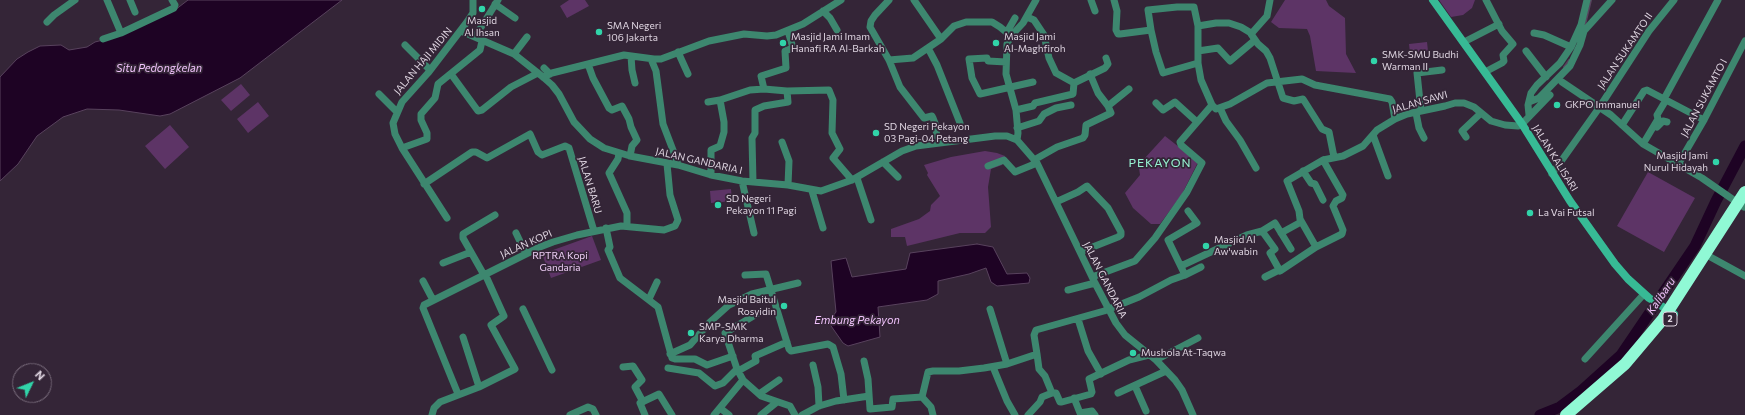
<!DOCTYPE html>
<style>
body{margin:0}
#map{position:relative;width:1745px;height:415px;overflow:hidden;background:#342537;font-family:Commissioner,sans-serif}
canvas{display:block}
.north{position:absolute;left:12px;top:363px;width:40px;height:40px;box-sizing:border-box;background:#342537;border:1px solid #786b7b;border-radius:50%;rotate:47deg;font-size:11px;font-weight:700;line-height:16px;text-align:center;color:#dfd5e1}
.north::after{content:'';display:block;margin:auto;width:14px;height:18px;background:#31d4a9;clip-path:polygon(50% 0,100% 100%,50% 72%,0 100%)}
</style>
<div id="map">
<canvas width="1745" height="415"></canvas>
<div class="north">N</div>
</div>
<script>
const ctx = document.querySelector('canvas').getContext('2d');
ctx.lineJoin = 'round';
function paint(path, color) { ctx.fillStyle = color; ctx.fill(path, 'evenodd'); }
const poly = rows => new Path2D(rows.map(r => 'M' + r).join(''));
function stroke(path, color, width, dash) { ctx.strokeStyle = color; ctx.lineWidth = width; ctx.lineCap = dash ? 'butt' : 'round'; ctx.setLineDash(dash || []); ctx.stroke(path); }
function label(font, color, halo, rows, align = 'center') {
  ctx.font = font + ' Commissioner,sans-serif'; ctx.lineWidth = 3.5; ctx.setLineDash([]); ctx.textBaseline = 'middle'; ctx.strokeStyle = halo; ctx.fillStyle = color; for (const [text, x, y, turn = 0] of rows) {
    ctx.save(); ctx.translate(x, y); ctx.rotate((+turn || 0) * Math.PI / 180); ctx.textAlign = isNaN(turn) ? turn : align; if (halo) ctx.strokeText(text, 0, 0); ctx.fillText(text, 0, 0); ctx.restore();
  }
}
paint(poly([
 [569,0,585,0,589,6,567,18,560,6],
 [1285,0,1326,0,1329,6,1345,18,1346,54,1356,73,1316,71,1310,36,1307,29,1279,28,1271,22],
 [1439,0,1475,0,1472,8,1463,15,1451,17],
 [1427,42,1428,51,1410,53,1409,44],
 [241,84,250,95,231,111,221,100],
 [258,102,269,116,248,133,237,119],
 [170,125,189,147,165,169,145,146],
 [1165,136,1198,162,1182,194,1160,224,1151,224,1133,208,1125,193,1140,175,1139,168,1144,159],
 [985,151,997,153,1005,156,1002,165,991,169,988,187,991,227,985,233,960,233,907,246,905,237,891,237,891,229,919,219,930,211,931,205,940,196,927,175,928,173,924,165,951,157],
 [1648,172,1695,198,1664,252,1617,226],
 [731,189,732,201,711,203,710,191],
 [592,236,601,260,551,278,542,254]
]), '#5d3466');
const water = poly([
 [188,0,342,0,240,78,170,114,160,116,119,110,87,109,63,117,37,136,18,164,0,181,0,77,17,59,28,52,40,46,61,45,69,50,87,47,95,42,103,40,175,10,188,0],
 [977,244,993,247,1007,274,1027,273,1030,278,1029,283,997,286,991,282,986,268,969,274,938,281,938,294,927,300,878,307,880,337,848,346,843,343,829,323,829,321,836,312,831,261,846,258,852,277,906,269,910,253,977,244]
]);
paint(water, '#1e0324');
stroke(water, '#58425d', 1);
stroke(poly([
 [1585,25,1591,0],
 [1564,67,1569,60]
]), '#58425d', 2);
stroke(poly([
 [1540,415,1560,407,1580,392,1621,355,1695,246,1716,201,1745,146]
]), '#1e0324', 11);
stroke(poly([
 [107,0,121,33],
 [130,0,135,12],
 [889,0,875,15,871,21,870,27,889,60,900,87,924,118,932,116,933,118,936,126,937,143],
 [914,0,941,39],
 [1091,0,1095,11],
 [1114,0,1117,11,1116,30,1118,34,1120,34,1151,30,1148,10,1177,7,1194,7,1198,26,1198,63,1201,80,1212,105],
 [1270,0,1267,16,1251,34,1258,44,1266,51,1270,58,1283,98,1294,101,1303,99,1322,129,1329,132,1334,157],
 [495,4,515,18],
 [823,11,830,18,837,30],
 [1027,17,1034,20,1044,35,1049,58,1056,73,1074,83],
 [47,22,54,15,75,0],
 [1198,26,1216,23,1229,23,1241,27,1251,33],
 [1151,30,1156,52,1163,73,1198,63],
 [461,31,514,54,543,77,552,85,559,94,574,122,590,139,604,148,630,156,678,165,711,175,742,181,788,185,821,191,852,180,902,151,916,146,995,136,1007,136,1017,140,1037,163,1095,283,1116,323,1125,335,1156,360,1175,380,1182,390,1193,415],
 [1007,32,1015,18],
 [1534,33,1544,35,1571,47],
 [475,37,498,0],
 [103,39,121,33,174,8,175,5,172,0],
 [1464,42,1499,24],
 [405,45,430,70],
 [928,48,937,65,960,123],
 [1198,51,1218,48,1230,61,1255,40],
 [1526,51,1546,77],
 [678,52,688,74],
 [514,54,527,37],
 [631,56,632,70,635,83],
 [651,59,656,71,663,124,676,158,678,165],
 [889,60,913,58,941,39,954,26,966,22,992,22,1000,27,1011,36],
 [1006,62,988,61,987,58,969,59,972,78,980,94,1033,82],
 [588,64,593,78,609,108,612,110,622,106,629,119,631,127,637,140,632,146,630,156],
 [544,68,550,74],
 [1485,72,1502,63,1504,61,1503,55,1513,44,1502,31,1486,0],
 [451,74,478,111,482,110,511,87,538,73],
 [1090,74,1098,93,1108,106,1129,89],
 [543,77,552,73,624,55,654,59,661,59,709,41,744,34,767,36,776,35,803,24,841,0],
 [1562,82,1611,115,1643,144,1702,178,1744,207],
 [1074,83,1105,68,1108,64,1106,58],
 [764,89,761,76,786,68,785,51,793,48,788,31],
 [379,94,397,112],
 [1664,99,1718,0],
 [720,100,750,90,764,89,787,91,829,90,833,100,832,133,840,149,833,158,852,180],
 [708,102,720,100,724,122,724,132,720,146,711,150,711,175],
 [1529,102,1539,98,1570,66,1580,45,1584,31,1612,0],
 [1156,103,1163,110,1175,102,1197,122],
 [1220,108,1226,121,1240,140,1256,168],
 [1016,110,1033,106,1035,103,1073,94,1074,83],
 [1421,111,1417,73,1442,70],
 [1416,113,1419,128,1424,138],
 [1529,115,1528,105,1531,93,1537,85,1560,63,1571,47,1581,25,1587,0],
 [1622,125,1644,91,1647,90,1704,120],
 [1657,127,1663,121,1667,122],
 [1017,128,1039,121,1044,114,1056,108,1071,105],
 [1373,135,1388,176],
 [1466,137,1462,131,1481,113],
 [1017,140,1018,133,1016,110,1006,74,1007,44,1011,36,1023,23,1036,0],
 [782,142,789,161,788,185],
 [1643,144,1658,119,1657,115,1666,100],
 [402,148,427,139,427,133,421,120,421,114,435,98,438,84,480,50,482,41],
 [619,153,618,159,609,173,627,213,627,226],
 [1034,160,1057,147,1083,138,1085,135,1086,125,1111,113,1108,106],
 [883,162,898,177],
 [1679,163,1704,120,1745,41],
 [988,166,1004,160,1015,172,1037,163],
 [1303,171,1311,183,1315,184,1323,200],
 [1552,174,1599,108,1649,31,1674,0],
 [857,178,871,220],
 [742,181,754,233],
 [753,182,752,138,755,133,755,110,764,106,788,102,787,91],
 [424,184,472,152,476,152,487,158,530,134,538,152,542,155,565,146,569,148,594,231],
 [812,191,823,228],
 [1056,202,1078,192,1087,186,1108,208,1121,232,1121,235,1118,237,1080,252],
 [447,218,402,148,395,134,393,123,402,102,428,73,467,22,473,13,473,0],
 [606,228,610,247,608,250,620,278,658,307,672,358,675,359,695,359,707,365,733,356],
 [1262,231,1275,223,1291,249],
 [516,233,526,254],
 [1281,233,1301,222],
 [1316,247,1300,219,1299,211,1287,181,1323,160,1343,156,1363,146,1377,130,1395,119,1407,114,1445,106,1455,103,1464,103,1474,107,1491,121,1505,125,1518,126,1522,124,1550,95],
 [1705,254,1745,276],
 [443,263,471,252],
 [1181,266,1247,235,1262,231,1275,249,1270,253,1280,271,1316,247,1342,234,1343,230,1333,206,1336,201,1342,198,1343,195,1323,160],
 [484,275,463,238,463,234,495,215],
 [745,275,766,274,789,349,791,351,828,344,833,347,841,374,844,400],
 [1185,275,1201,267],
 [1092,277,1135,261,1155,238,1187,192,1202,163,1181,145,1180,142,1212,105,1216,109,1230,104,1267,83,1302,79,1315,85,1390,99,1392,102,1395,119],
 [1265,277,1279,270],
 [423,281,433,300],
 [1068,290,1095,283],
 [649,299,657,282],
 [523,309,552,370],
 [990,309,1007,364],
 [760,312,725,333,737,369,743,380,761,396,790,406,795,415],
 [1078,319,1088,351,1101,374],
 [463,337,479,387],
 [670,354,690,345,710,322,729,305,752,294,798,283],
 [1037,354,1039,369,1045,376,1052,393],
 [1585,359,1644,294],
 [1156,360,1198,338],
 [864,361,868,379,870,409,892,407,893,399,922,397],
 [813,365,818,387,819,406],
 [623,367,633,366,642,380,635,387,643,402],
 [993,367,1007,401,1015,415],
 [668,368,699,373,715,386,723,383,737,369],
 [738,371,756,361,755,356,787,342],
 [1135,386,1146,411],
 [1052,393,1056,393,1060,402,1062,402,1091,394,1092,392,1089,379,1129,360,1149,355],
 [1118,393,1166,371],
 [458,394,423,308,424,305,540,247,553,242,577,235,621,226,664,230,675,226,678,220,670,195,667,164],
 [759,394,779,380],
 [1074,398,1080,413,1092,411,1095,415],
 [720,408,729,415],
 [432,415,434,408,440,402,479,387,515,369,491,325,504,316,485,274],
 [570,415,588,407,593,409,596,415],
 [645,415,640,403,659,394,672,415],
 [714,415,743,380],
 [761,415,777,402],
 [802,415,819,406,836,401,869,396],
 [933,415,931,407,922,397,928,372,933,371,959,371,984,368,1007,364,1037,354,1034,335,1036,330,1104,311,1139,297,1171,280,1185,275,1168,240,1197,223,1188,211],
 [1028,415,1040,402,1042,397,1052,393]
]), '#3d876f', 7);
stroke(poly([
 [1433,0,1522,124,1570,201,1615,264,1628,279,1649,298,1674,314]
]), '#37ba95', 8);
stroke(poly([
 [1566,415,1625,364,1663,319,1745,192]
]), '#90f9d5', 12);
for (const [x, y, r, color] of [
 [482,9,4,"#31d4a9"],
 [599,32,4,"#31d4a9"],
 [783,43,4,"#31d4a9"],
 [996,43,4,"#31d4a9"],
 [1374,61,4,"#31d4a9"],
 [1557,105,4,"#31d4a9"],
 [876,133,4,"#31d4a9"],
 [1716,162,4,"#31d4a9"],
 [718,205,4,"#31d4a9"],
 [1530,213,4,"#31d4a9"],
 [1206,246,4,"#31d4a9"],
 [784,306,4,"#31d4a9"],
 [691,333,4,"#31d4a9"],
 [1133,353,4,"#31d4a9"]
]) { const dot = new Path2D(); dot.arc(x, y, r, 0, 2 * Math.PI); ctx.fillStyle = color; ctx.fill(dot); stroke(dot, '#342537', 1.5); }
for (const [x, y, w] of [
 [1670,319,14]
]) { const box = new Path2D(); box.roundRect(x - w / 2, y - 7, w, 14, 3); ctx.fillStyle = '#342537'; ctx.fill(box); stroke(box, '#dfd5e1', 1); }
label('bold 9px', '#dfd5e1', null, [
 ["2",1670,319]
]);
label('10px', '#dfd5e1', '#342537', [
 ["Masjid",482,21,"center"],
 ["Al Ihsan",482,33,"center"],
 ["SMA Negeri",607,26],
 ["106 Jakarta",607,38],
 ["Masjid Jami Imam",791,37],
 ["Hanafi RA Al-Barkah",791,49],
 ["Masjid Jami",1004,37],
 ["Al-Maghfiroh",1004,49],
 ["SMK-SMU Budhi",1382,55],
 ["Warman II",1382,67],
 ["GKPO Immanuel",1565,105],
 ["SD Negeri Pekayon",884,127],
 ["03 Pagi-04 Petang",884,139],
 ["Masjid Jami",1708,156,"right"],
 ["Nurul Hidayah",1708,168,"right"],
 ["SD Negeri",726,199],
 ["Pekayon 11 Pagi",726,211],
 ["La Vai Futsal",1538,213],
 ["Masjid Al",1214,240],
 ["Aw'wabin",1214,252],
 ["Masjid Baitul",776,300,"right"],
 ["Rosyidin",776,312,"right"],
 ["SMP-SMK",699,327],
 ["Karya Dharma",699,339],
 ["Mushola At-Taqwa",1141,353]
], 'left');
label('10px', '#dfd5e1', '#342537', [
 ["JALAN SUKAMTO II",1625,51,-56],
 ["JALAN HAJI MIDIN",423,61,-50],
 ["JALAN SUKAMTO I",1704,98,-62],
 ["JALAN SAWI",1420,102,-16],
 ["JALAN KALISARI",1555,158,58],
 ["JALAN GANDARIA I",699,161,13],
 ["JALAN BARU",590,185,73],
 ["JALAN KOPI",526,244,-24],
 ["JALAN GANDARIA",1105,280,63]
]);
label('10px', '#eccdf4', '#342537', [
 ["RPTRA Kopi",560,256],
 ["Gandaria",560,268]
]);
label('italic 11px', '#f1c3fc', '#342537', [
 ["Situ Pedongkelan",159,68],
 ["Kalibaru",1661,296,-56],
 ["Embung Pekayon",857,320]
]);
ctx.letterSpacing = '1px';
label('12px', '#97f4d3', '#342537', [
 ["PEKAYON",1160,163]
]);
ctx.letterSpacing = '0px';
</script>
